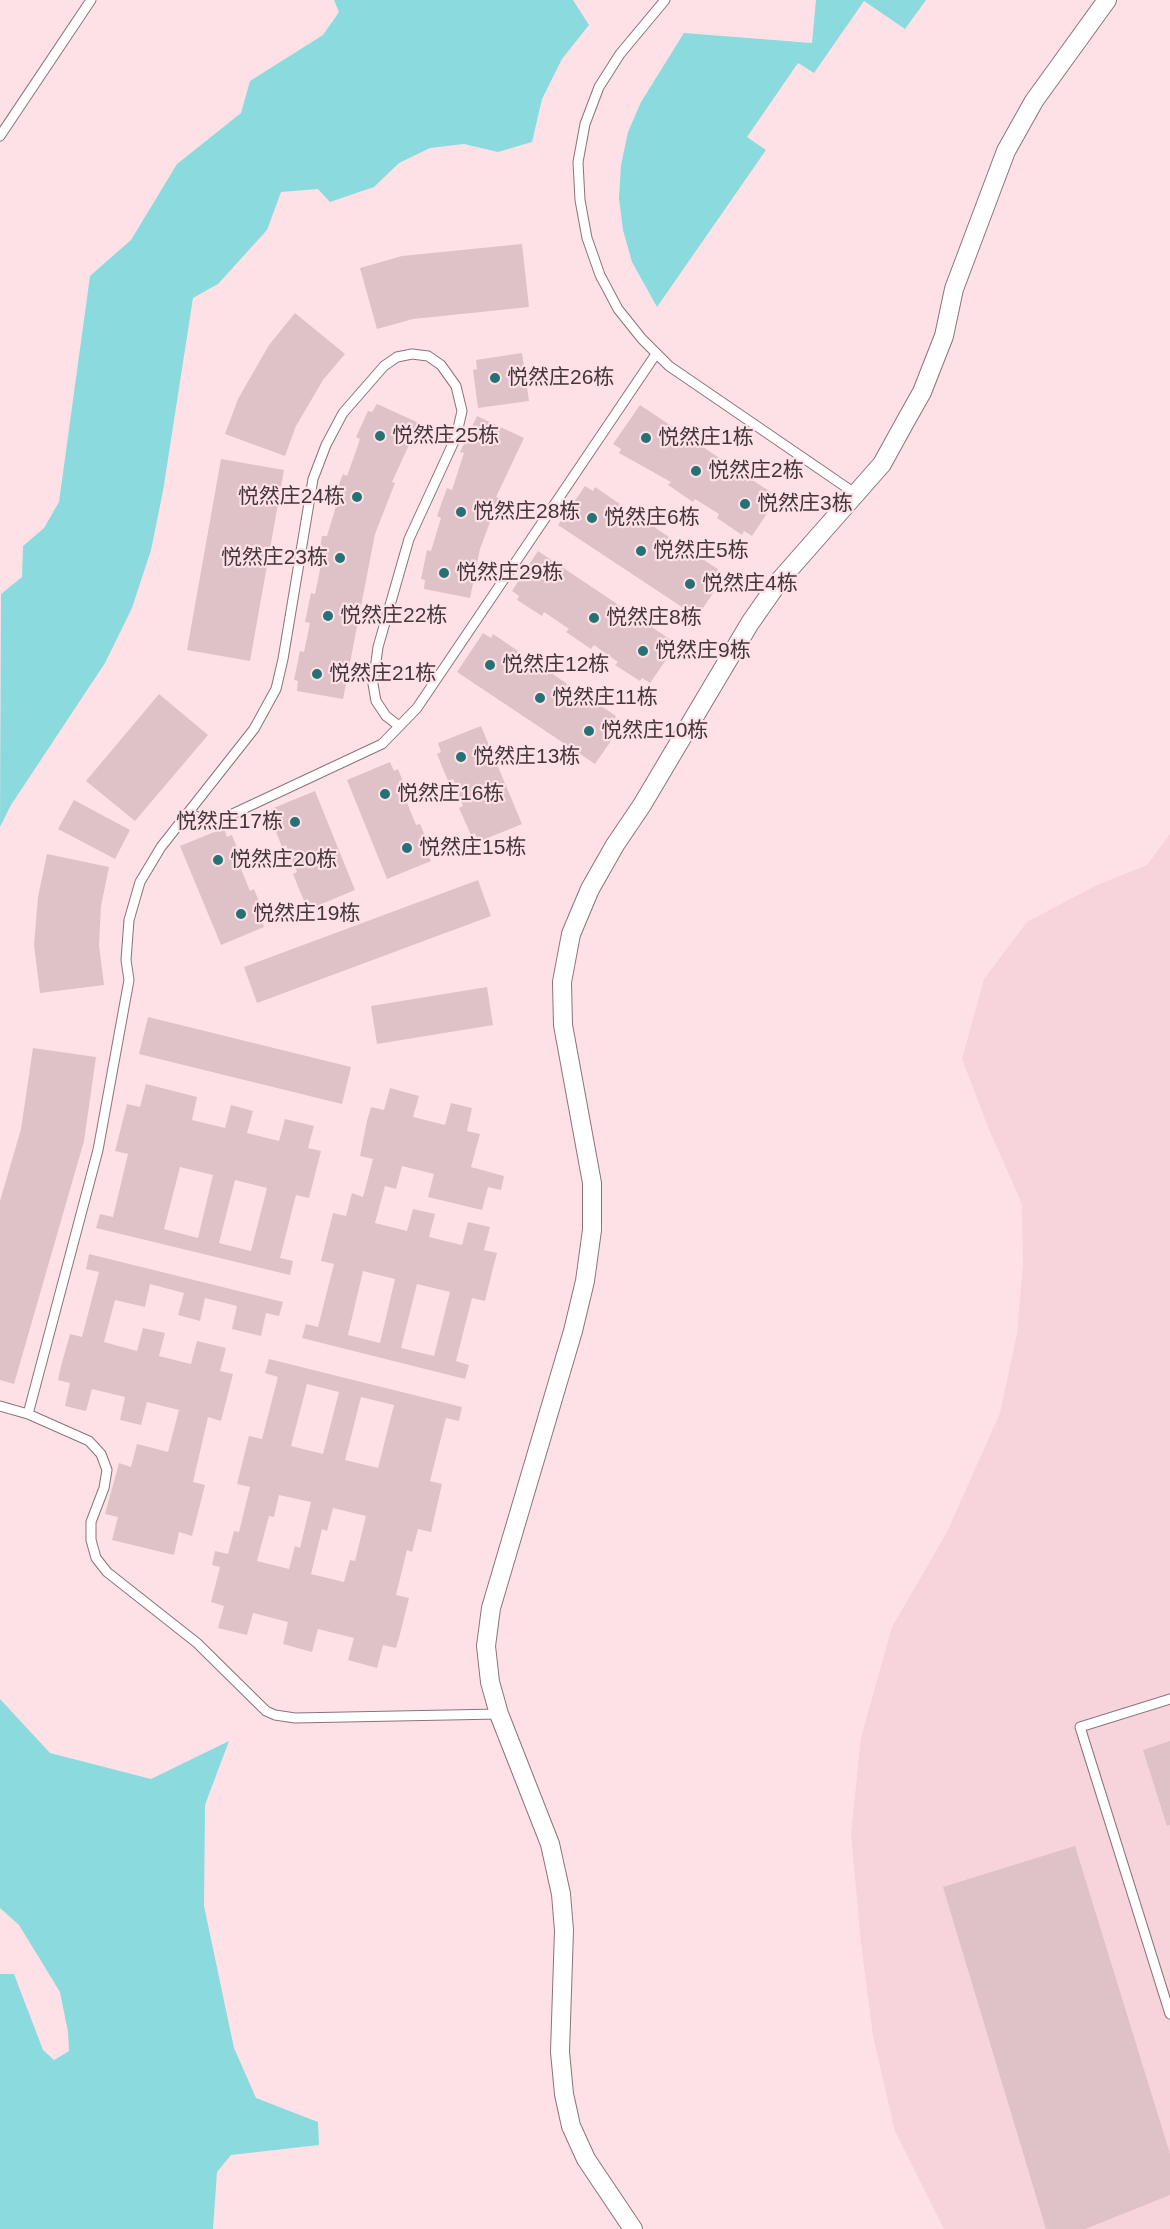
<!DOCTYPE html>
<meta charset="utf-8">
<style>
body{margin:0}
canvas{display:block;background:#fde1e7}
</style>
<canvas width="1170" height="2229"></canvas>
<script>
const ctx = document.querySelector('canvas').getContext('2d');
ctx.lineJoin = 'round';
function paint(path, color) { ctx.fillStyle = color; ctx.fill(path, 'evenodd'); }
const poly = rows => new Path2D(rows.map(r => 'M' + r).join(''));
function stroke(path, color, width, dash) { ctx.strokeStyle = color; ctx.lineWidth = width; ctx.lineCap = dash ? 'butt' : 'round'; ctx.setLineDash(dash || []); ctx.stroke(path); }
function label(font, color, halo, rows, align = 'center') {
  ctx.font = font + ' Arial,"Noto Sans SC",sans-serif'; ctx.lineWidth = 4.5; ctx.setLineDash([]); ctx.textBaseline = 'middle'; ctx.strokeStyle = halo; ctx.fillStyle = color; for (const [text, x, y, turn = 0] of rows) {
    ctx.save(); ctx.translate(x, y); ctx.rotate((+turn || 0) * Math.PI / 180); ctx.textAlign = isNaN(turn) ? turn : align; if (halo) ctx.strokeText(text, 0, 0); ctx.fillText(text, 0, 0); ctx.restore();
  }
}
paint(poly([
 [1170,834,1170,2229,944,2229,895,2131,873,2036,861,1943,851,1834,861,1738,892,1627,947,1532,1000,1413,1017,1334,1023,1264,1022,1204,988,1127,962,1059,984,979,1027,922,1095,886,1147,865]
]), '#f7d3db');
paint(poly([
 [334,0,573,0,589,25,562,59,542,99,532,142,498,152,464,144,430,148,399,163,374,187,330,202,318,189,281,192,267,230,218,284,193,298,163,491,151,550,132,608,105,663,11,805,0,827,1,594,22,577,23,546,44,528,59,502,90,276,131,240,177,164,241,113,250,81,323,35,339,12],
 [816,0,926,0,905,29,864,1,814,73,798,63,747,137,766,150,657,307,632,262,623,230,619,198,621,165,628,132,641,102,684,33,812,43],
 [0,1699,50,1753,151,1779,229,1741,205,1805,204,1906,234,2048,256,2098,318,2122,319,2145,231,2155,217,2172,213,2229,0,2229,0,1974,14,1974,43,2050,54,2060,69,2051,68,2032,60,1992,19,1925,0,1908]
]), '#8bdbde');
paint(poly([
 [522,244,529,307,413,319,377,329,360,268,402,256],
 [295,313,345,354,323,380,296,426,285,456,225,434,238,399,269,345],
 [522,353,529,401,478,408,473,370,477,369,476,360],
 [377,404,419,423,392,482,395,483,375,534,343,699,297,691,298,681,294,680,300,651,304,652,310,623,305,622,311,593,315,594,321,565,317,565,322,536,327,536,337,503,332,502,343,474,347,476,357,448,360,439,356,437,368,411,372,412],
 [640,405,778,497,752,536,744,531,742,535,717,518,719,514,695,499,693,502,668,485,671,482,619,453,621,449,613,444],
 [477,416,524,438,496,497,499,498,480,549,470,598,424,589,425,580,421,579,427,550,431,551,441,518,437,516,447,488,452,490,464,453,460,452],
 [221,459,284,470,250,661,187,650],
 [585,486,593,491,595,487,620,504,617,507,642,524,644,520,669,537,666,540,691,557,693,553,718,569,716,573,723,578,697,617,558,525],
 [538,551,677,644,650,683,642,678,640,681,615,665,618,662,594,645,591,649,566,632,569,629,544,612,542,616,517,600,519,596,512,591],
 [483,633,491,638,493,634,518,651,516,654,540,671,543,667,567,684,565,687,589,703,592,700,616,716,614,720,622,725,595,764,457,672],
 [159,694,208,735,135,821,86,781],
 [481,726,522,824,478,842,475,833,471,835,459,808,463,806,453,779,448,781,437,754,441,752,438,743],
 [390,762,394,771,398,769,409,797,405,798,416,825,420,824,431,851,427,853,431,861,387,879,347,780],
 [315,791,355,890,312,908,308,899,304,901,293,874,297,872,286,845,282,847,271,819,275,818,271,809],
 [74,800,130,830,115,859,58,829],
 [224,828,227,837,232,835,243,863,239,864,250,891,254,889,265,917,261,918,264,927,221,945,180,846],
 [47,854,109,867,101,906,99,945,104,985,40,993,34,945,38,897],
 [478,880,491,916,257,1003,244,967],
 [487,987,493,1025,377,1044,371,1006],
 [148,1017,351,1067,342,1104,139,1054],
 [33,1048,96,1057,84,1141,14,1384,0,1380,0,1201,21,1129],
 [146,1084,197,1097,192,1120,225,1128,231,1105,253,1111,247,1133,279,1141,285,1119,314,1126,308,1148,321,1151,309,1198,296,1195,280,1258,293,1261,290,1275,96,1228,100,1214,113,1217,128,1154,115,1151,127,1104,140,1107],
 [180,1167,213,1175,198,1238,164,1229],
 [235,1180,267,1188,251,1251,219,1243],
 [390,1088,419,1096,413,1117,445,1125,451,1103,472,1108,467,1131,480,1134,471,1167,504,1176,501,1190,488,1187,482,1210,428,1197,434,1174,402,1166,396,1189,385,1186,375,1223,407,1231,413,1209,435,1214,429,1237,462,1245,468,1222,490,1227,484,1250,497,1253,493,1268,485,1301,472,1298,456,1361,469,1365,465,1379,302,1338,306,1324,318,1327,334,1264,321,1261,333,1213,346,1216,352,1193,363,1197,373,1159,360,1156,367,1121,371,1107,384,1110],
 [363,1271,395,1279,380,1343,348,1335],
 [417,1284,450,1292,434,1356,401,1348],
 [89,1254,283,1302,279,1316,266,1313,261,1336,232,1329,237,1306,205,1298,200,1321,178,1315,184,1293,150,1284,145,1307,115,1300,104,1342,137,1351,143,1328,165,1333,159,1356,191,1364,197,1341,226,1348,220,1371,233,1374,221,1421,208,1417,193,1482,205,1485,192,1536,179,1532,174,1555,112,1540,118,1517,105,1514,119,1463,131,1467,137,1444,168,1452,179,1410,147,1402,141,1425,120,1420,125,1397,92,1389,86,1411,65,1406,70,1383,58,1380,61,1366,70,1334,82,1337,99,1272,86,1269],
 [269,1359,462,1407,459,1421,446,1418,430,1481,442,1484,431,1532,418,1529,412,1552,407,1550,396,1595,409,1598,400,1634,396,1648,383,1645,377,1668,348,1660,354,1638,318,1629,312,1652,283,1644,288,1622,253,1613,247,1635,218,1628,224,1606,211,1602,220,1567,212,1565,215,1551,228,1554,234,1531,239,1532,250,1487,237,1484,249,1436,262,1439,278,1377,265,1373],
 [307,1384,339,1392,323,1454,291,1446],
 [361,1397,394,1405,378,1468,345,1460],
 [279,1495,311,1502,300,1548,295,1546,289,1569,257,1561,269,1516,274,1517],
 [333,1508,366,1516,355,1561,350,1560,344,1582,311,1574,322,1529,327,1531],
 [1170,1741,1170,1825,1167,1826,1143,1750],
 [1075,1846,1170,2154,1170,2195,1085,2229,1046,2229,943,1887]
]), '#dec2c8');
const lane = poly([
 [665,0,620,54,599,87,585,124,578,162,580,200,587,238,600,275,618,309,642,339,669,366,856,494],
 [0,136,91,0],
 [188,814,208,820,226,817,382,744,417,708,656,354],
 [0,1406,28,1414,89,1441,101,1454,107,1470,104,1488,91,1522,91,1540,96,1558,107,1572,197,1643,266,1711,275,1715,295,1718,499,1714],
 [28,1414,98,1150,129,980,126,960,129,920,140,882,161,847,254,729,276,689,283,659,313,479,326,445,343,413,384,366,397,357,412,354,428,356,441,365,456,386,462,411,456,437,409,539,378,647,373,684,376,701,386,716,399,726],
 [1170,1699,1080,1727,1170,2014]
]);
const street = poly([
 [633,2229,586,2159,571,2126,564,2094,560,2052,564,1930,561,1894,550,1844,499,1714,490,1682,486,1646,491,1608,573,1331,585,1281,592,1230,592,1183,563,1025,562,982,571,934,590,889,615,845,642,805,750,623,780,580,882,464,904,424,922,392,944,336,954,289,1006,151,1034,101,1107,0]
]);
stroke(lane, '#8c7379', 11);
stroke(street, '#8c7379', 20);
stroke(lane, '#fff', 9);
stroke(street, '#fff', 18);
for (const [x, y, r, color] of [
 [495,378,6,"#267174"],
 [380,436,6,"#267174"],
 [646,438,6,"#267174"],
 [696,471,6,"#267174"],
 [357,497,6,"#267174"],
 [745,504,6,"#267174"],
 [461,512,6,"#267174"],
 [592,518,6,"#267174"],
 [641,551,6,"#267174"],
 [340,558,6,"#267174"],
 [444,573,6,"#267174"],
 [690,584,6,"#267174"],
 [328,616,6,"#267174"],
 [594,618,6,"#267174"],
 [643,651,6,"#267174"],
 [490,665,6,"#267174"],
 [317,674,6,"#267174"],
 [540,698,6,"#267174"],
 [589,731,6,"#267174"],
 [461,757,6,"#267174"],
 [385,794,6,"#267174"],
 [295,822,6,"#267174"],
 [407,848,6,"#267174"],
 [218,860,6,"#267174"],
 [241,914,6,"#267174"]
]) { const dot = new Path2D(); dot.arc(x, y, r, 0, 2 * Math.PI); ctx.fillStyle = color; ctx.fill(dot); stroke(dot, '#fde1e7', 2); }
label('21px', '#413638', '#fde1e7', [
 ["悦然庄26栋",507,378],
 ["悦然庄25栋",392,436],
 ["悦然庄1栋",658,438],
 ["悦然庄2栋",708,471],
 ["悦然庄24栋",345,497,"right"],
 ["悦然庄3栋",757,504],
 ["悦然庄28栋",473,512],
 ["悦然庄6栋",604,518],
 ["悦然庄5栋",653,551],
 ["悦然庄23栋",328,558,"right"],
 ["悦然庄29栋",456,573],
 ["悦然庄4栋",702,584],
 ["悦然庄22栋",340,616],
 ["悦然庄8栋",606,618],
 ["悦然庄9栋",655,651],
 ["悦然庄12栋",502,665],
 ["悦然庄21栋",329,674],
 ["悦然庄11栋",552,698],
 ["悦然庄10栋",601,731],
 ["悦然庄13栋",473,757],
 ["悦然庄16栋",397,794],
 ["悦然庄17栋",283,822,"right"],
 ["悦然庄15栋",419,848],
 ["悦然庄20栋",230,860],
 ["悦然庄19栋",253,914]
], 'left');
</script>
